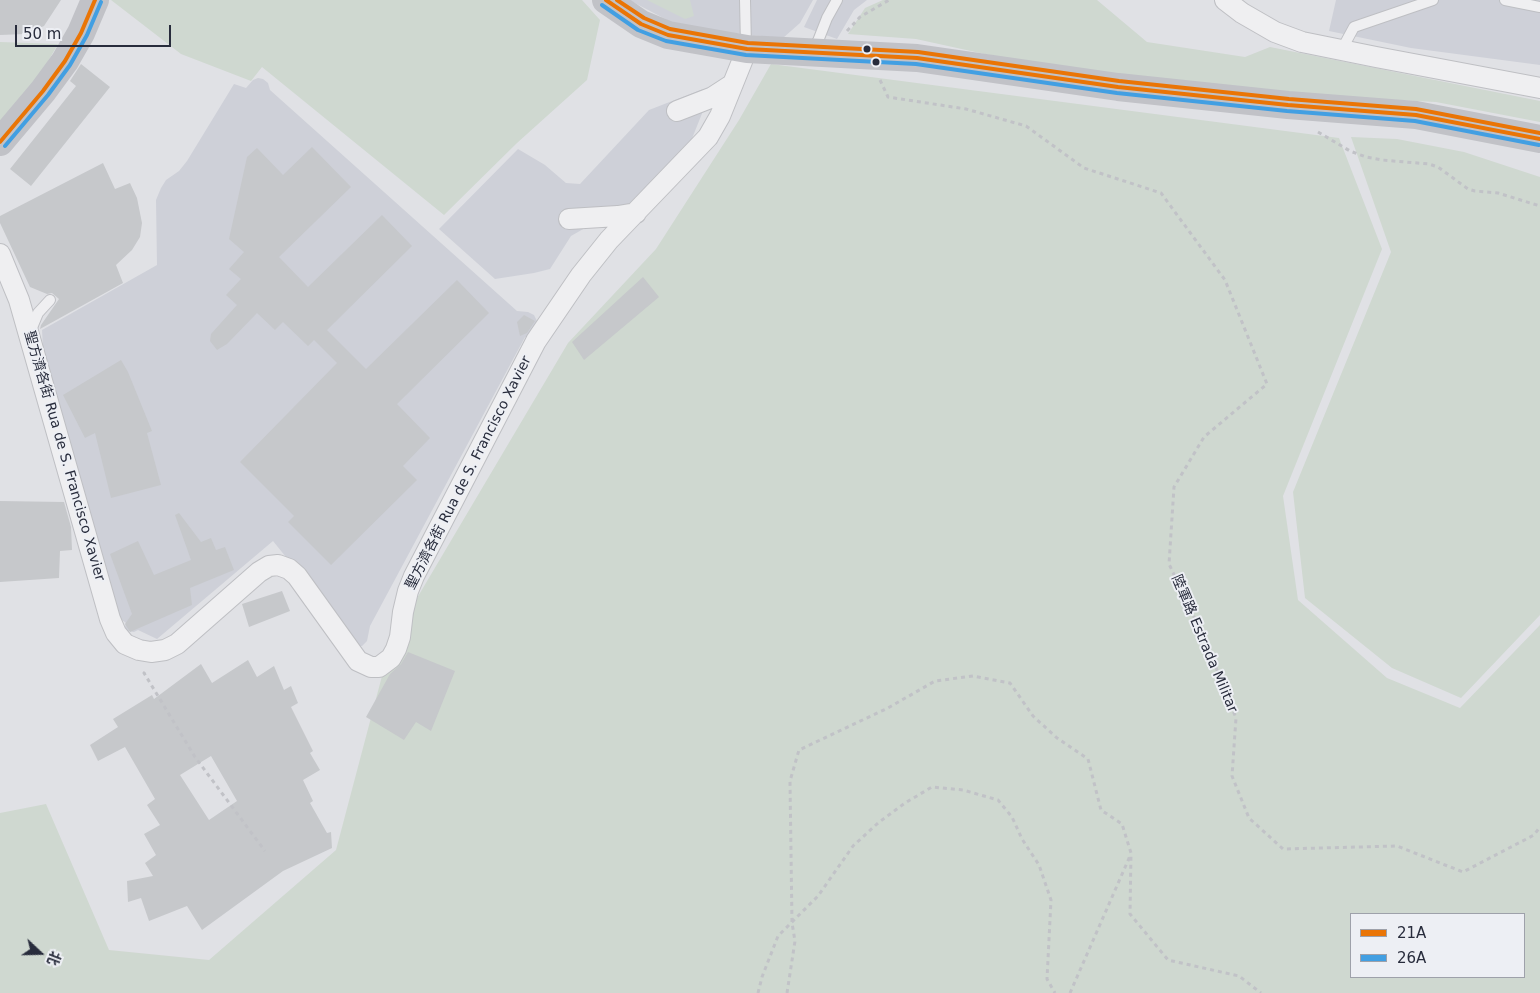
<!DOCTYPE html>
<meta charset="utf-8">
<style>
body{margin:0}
#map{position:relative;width:1540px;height:993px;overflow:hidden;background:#e0e1e5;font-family:"DejaVu Sans","Noto Sans SC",sans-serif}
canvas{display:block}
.legend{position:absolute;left:1350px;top:913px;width:175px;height:65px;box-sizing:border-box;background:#edeff4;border:1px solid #9ea1aa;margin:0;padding:6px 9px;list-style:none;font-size:15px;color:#282c3c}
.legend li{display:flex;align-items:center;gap:10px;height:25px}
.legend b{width:25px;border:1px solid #9ea1aa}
.north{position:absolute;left:15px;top:928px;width:50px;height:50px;-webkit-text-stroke:4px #edeff4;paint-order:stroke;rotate:111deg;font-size:14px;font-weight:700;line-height:20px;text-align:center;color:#282c3c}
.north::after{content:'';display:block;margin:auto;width:18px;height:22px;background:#282c3c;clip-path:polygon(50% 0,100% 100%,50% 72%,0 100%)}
.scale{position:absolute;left:15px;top:25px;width:156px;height:22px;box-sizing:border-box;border:2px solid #282c3c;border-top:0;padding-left:6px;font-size:15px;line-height:18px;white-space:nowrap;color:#282c3c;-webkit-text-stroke:4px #edeff4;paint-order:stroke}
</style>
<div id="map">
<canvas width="1540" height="993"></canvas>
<ul class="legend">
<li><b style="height:6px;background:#ea7506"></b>21A</li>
<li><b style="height:6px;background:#429fe2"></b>26A</li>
</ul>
<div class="north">北</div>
<div class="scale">50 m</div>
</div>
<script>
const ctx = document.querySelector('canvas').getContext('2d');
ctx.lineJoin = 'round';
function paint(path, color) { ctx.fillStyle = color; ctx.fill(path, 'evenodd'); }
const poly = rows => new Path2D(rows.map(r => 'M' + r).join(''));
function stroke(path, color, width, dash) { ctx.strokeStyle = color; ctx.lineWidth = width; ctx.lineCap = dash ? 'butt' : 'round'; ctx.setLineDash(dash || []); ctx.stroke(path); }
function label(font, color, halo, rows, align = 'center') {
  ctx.font = font + ' "DejaVu Sans","Noto Sans SC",sans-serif'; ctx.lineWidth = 4; ctx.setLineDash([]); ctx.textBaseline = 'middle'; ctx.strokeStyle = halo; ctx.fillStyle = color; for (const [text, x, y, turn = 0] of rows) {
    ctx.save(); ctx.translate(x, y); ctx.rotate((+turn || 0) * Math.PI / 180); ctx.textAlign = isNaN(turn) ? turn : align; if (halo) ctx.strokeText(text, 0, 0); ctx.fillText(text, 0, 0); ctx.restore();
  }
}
paint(poly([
 [629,0,813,0,800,23,783,38,710,31,673,23],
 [817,0,867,0,854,10,837,39,804,27],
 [1336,0,1540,0,1540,65,1411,48,1329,31],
 [258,78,263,79,268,83,270,90,517,311,528,312,534,315,537,321,537,326,531,336,525,337,370,626,367,641,362,646,355,646,345,630,273,541,157,639,138,630,134,632,128,631,125,627,126,623,119,618,43,347,42,330,157,265,156,200,161,188,166,180,179,171,187,161,234,84,246,88,253,80],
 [703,89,705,106,691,141,613,225,585,228,571,236,550,269,534,273,495,279,439,229,518,149,545,165,566,183,580,184,649,110]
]), '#ced0d8');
paint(poly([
 [111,0,582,0,600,20,587,80,517,143,444,215,262,67,251,81,181,54],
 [647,0,690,0,694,16,685,19],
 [883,0,1097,0,1147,42,1245,57,1270,47,1540,101,1540,122,1436,102,1257,93,1012,60,916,39,848,34,865,8],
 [0,42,58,44,39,77,0,126],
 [771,64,1339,138,1382,249,1283,496,1298,600,1387,678,1460,708,1540,625,1540,993,0,993,0,813,46,804,109,950,209,960,336,850,391,642,568,343,656,249,739,120],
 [1351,914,1524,914,1524,977,1351,977],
 [1351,137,1397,139,1464,152,1540,177,1540,615,1461,698,1392,668,1305,598,1293,492,1391,252]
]), '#cfd8d0');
paint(poly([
 [0,0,61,0,44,26,25,34,0,35],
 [81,64,110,87,31,186,10,169,76,86,70,81],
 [312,147,351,187,279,257,308,287,382,215,412,246,327,330,366,369,457,280,489,313,397,404,430,438,403,466,417,480,331,565,288,522,294,516,240,462,337,363,314,340,308,346,283,322,275,330,257,313,227,344,217,350,210,341,211,334,237,305,226,295,241,279,229,269,244,252,229,239,247,157,257,148,283,175],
 [103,163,115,189,130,183,137,198,142,223,140,237,132,250,116,265,123,283,40,329,41,325,59,299,52,293,47,294,30,287,0,223,0,216],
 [643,277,659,297,584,360,572,342],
 [524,315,535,321,527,333,520,336,517,322],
 [121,360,128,372,152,431,147,433,161,485,111,498,95,433,85,438,63,395],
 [0,501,64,502,71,527,72,550,60,551,59,578,0,582],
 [179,513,201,542,211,538,216,550,225,547,234,570,190,588,192,605,130,632,125,624,132,614,110,554,138,541,154,575,191,560,175,515],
 [282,591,290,611,249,627,242,604],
 [408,652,455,671,431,731,416,722,404,740,366,717,390,674,401,664],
 [248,660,257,677,274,666,284,690,291,686,298,703,291,707,313,751,310,753,320,770,303,780,313,801,310,803,327,833,331,832,332,848,283,871,202,930,187,906,149,921,141,898,128,902,127,881,153,876,145,863,156,855,144,834,160,825,147,805,155,799,125,747,98,761,90,745,118,727,113,719,152,695,154,699,201,664,212,683],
 [211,756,237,801,209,820,180,775]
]), '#c6c8cb');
const service = poly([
 [745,0,746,46],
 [1505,0,1540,7],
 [811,49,818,41,827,18,837,0],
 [1341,51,1354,27,1433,0],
 [31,330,38,313,50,300]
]);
const minor = poly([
 [1225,0,1242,13,1275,32,1302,42,1376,57,1540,88],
 [677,111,713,97,733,84],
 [569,219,618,216,636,213],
 [0,254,19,300,110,619,116,633,125,644,139,650,151,652,165,650,177,644,259,572,269,566,278,565,289,569,297,576,358,661,371,667,379,667,391,658,396,649,400,637,403,612,408,591,414,576,536,341,581,275,609,240,708,137,720,116,747,49]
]);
stroke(service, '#bebfc3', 12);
stroke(minor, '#bebfc3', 22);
stroke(poly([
 [847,31,860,17,889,0],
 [880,80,888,97,966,109,1026,126,1084,168,1161,193,1225,280,1267,384,1204,437,1174,487,1169,564,1205,640,1236,718,1232,776,1249,818,1283,849,1397,846,1463,872,1534,835,1540,827],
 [1318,132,1350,151,1366,157,1382,160,1429,164,1438,167,1468,189,1475,191,1498,193,1540,206],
 [145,672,144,673,195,757,265,851],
 [758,993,762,977,778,936,818,896,853,846,878,823,905,803,932,787,963,790,998,800,1012,817,1022,839,1039,865,1051,900,1047,979,1055,993],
 [787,993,795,941,792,923,790,781,799,750,888,708,935,681,973,676,1010,683,1033,716,1057,738,1088,759,1101,810,1122,824,1131,853,1130,914,1168,960,1239,976,1261,993],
 [1070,993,1130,856]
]), '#c1c2c7', 3, [4, 4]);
stroke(service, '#efeff1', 10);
stroke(minor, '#efeff1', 20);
stroke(poly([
 [606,0,641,24,668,35,747,49,917,58,1118,87,1288,105,1416,115,1540,139],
 [0,142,43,91,65,61,81,33,95,0]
]), '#c1c2c7', 28);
stroke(poly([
 [606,0,641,24,668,35,747,49,917,58,1118,87,1288,105,1416,115,1540,139],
 [0,142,43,91,65,61,81,33,95,0]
]), '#ea7506', 4);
stroke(poly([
 [602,5,638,30,666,41,746,55,916,64,1117,93,1287,111,1415,121,1539,145],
 [5,146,48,95,70,65,87,35,101,2]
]), '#429fe2', 4);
stroke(poly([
 [617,0,644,18,670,29,748,43,918,52,1119,81,1289,99,1416,109,1540,133]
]), '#ea7506', 4);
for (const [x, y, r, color] of [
 [867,49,4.5,"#282c3c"],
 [876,62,4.5,"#282c3c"]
]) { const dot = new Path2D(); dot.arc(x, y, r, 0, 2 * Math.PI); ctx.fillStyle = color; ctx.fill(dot); stroke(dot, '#edeff4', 2); }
label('14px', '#282c3c', '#edeff4', [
 ["聖方濟各街 Rua de S. Francisco Xavier",64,456,74],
 ["聖方濟各街 Rua de S. Francisco Xavier",469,473,-63],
 ["陸軍路 Estrada Militar",1204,644,67]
]);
</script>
